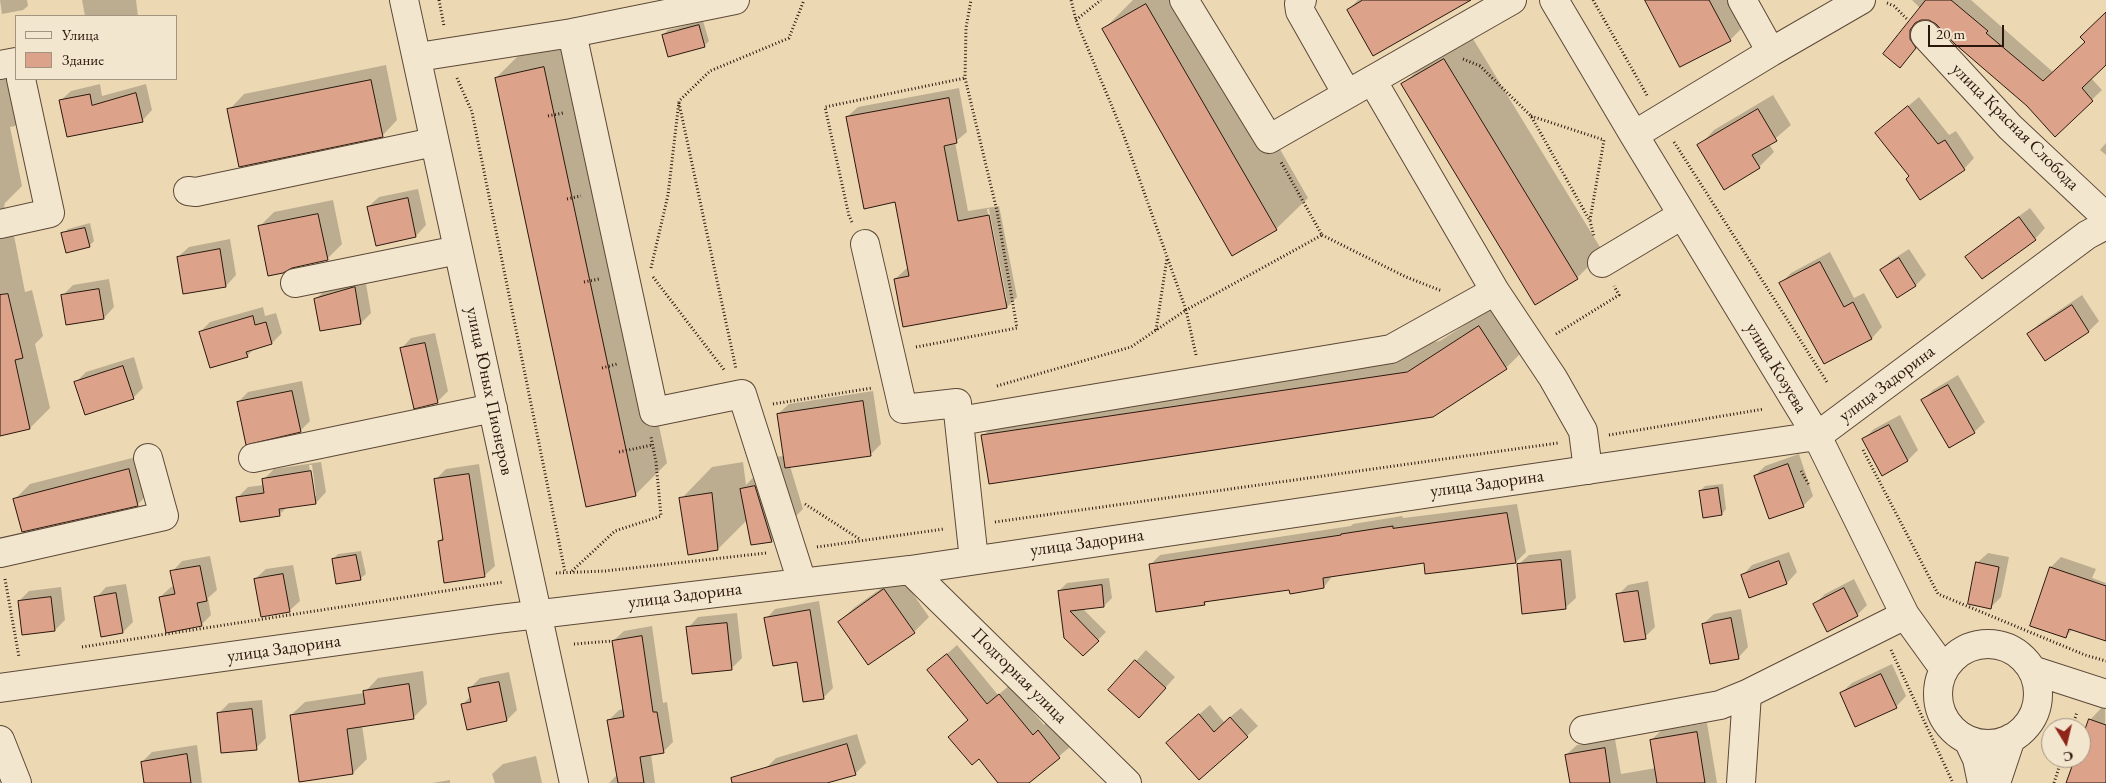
<!DOCTYPE html>
<html>
<head>
<meta charset="utf-8">
<style>
	body { margin:0 }
	#map { position:relative; width:2106px; height:783px; overflow:hidden; background:#ecd9b4; font-family:"EB Garamond",serif }
	canvas { display:block }
	.legend { position:absolute; left:15px; top:15px; width:162px; height:65px; box-sizing:border-box; background:#f3e6ce; border:1px solid #a39381; margin:0; padding:6px 9px; list-style:none; font-size:15px; color:#2c170d }
	.legend li { display:flex; align-items:center; gap:10px; height:25px }
	.legend b { width:25px; border:1px solid #a39381 }
	.north { position:absolute; left:2041px; top:718px; width:50px; height:50px; box-sizing:border-box; background:#f3e6ce; border:1px solid #a39381; border-radius:50%; rotate:171deg; font-size:14px; font-weight:700; line-height:20px; text-align:center; color:#2c170d }
	.north::after { content:''; display:block; margin:auto; width:18px; height:22px; background:#8f2418; clip-path:polygon(50% 0,100% 100%,50% 72%,0 100%) }
	.scale { position:absolute; left:1928px; top:25px; width:76px; height:22px; box-sizing:border-box; border:2px solid #2c170d; border-top:0; padding-left:6px; font-size:15px; line-height:18px; white-space:nowrap; color:#2c170d; -webkit-text-stroke:4px #f3e6ce; paint-order:stroke }
</style>
</head>
<body>
<div id="map">
<canvas width="2106" height="783"></canvas>
<ul class="legend">
<li><b style="height:6px;background:#f3e6ce"></b>Улица</li>
<li><b style="height:14px;background:#dca38a"></b>Здание</li>
</ul>
<div class="north">С</div>
<div class="scale">20 m</div>
</div>
<script>
const context = document.querySelector('canvas').getContext('2d');
context.lineJoin = 'round';
function fillPath(path, color) { context.fillStyle = color; context.fill(path, 'evenodd'); }
function stroke(path, color, width, dash) { context.strokeStyle = color; context.lineWidth = width; context.lineCap = dash ? 'butt' : 'round'; context.setLineDash(dash || []); context.stroke(path); }
function label(font, color, halo, rows, align = 'center') {
  context.font = font + ' "EB Garamond",serif'; context.lineWidth = 5; context.setLineDash([]); context.textBaseline = 'middle'; context.strokeStyle = halo; context.fillStyle = color; for (const [text, x, y, turn = 0] of rows) {
    context.save(); context.translate(x, y); context.rotate((+turn || 0) * Math.PI / 180); context.textAlign = isNaN(turn) ? turn : align; if (halo) context.strokeText(text, 0, 0); context.fillText(text, 0, 0); context.restore();
  }
}
fillPath(new Path2D(`
	M0 0H27L28 6 23 10 2 14Z
	M82 0H136L138 16H85Z
	M1133 0H1194L1308 198 1276 229 1103 30Z
	M1358 0H1468L1348 10Z
	M1647 0H1749L1756 14 1730 40Z
	M1912 0H1971L2053 72 2086 42 2106 13V63L2091 78 2102 90 2055 135 2027 105 1931 19H1920L1919 29 1925 38 1900 66 1884 53 1921 9Z
	M703 21 709 41 704 46 663 35 668 30Z
	M1470 34 1603 252 1577 278 1403 85 1429 59Z
	M575 36 667 463 635 495 496 78 528 46Z
	M0 56 35 106 15 126 10 127 22 186 5 203 4 206 10 215 25 292 32 290 43 336 35 344 50 408 30 428 0 434Z
	M386 65 397 120 382 136 229 110 244 94Z
	M100 84 102 96 146 84 152 110 142 121 60 101 71 91Z
	M959 88 967 132 955 142 968 211 999 206 1017 297 1007 307 895 279 906 269 909 268 896 201 847 117 858 107ZM987 209H989L1007 301H1004Z
	M1773 95 1791 125 1769 144 1774 152 1759 167 1699 146 1714 130Z
	M1919 97 1949 135 1956 131 1974 158 1964 169 1910 176 1876 133Z
	M2106 143V155L2100 150Z
	M418 189 426 225 416 236 368 207 379 197Z
	M333 200 342 244 327 259 259 227 274 212Z
	M2030 208 2045 228 2035 239 1967 257 1977 247Z
	M90 223 94 241 89 246 63 234 68 229Z
	M230 239 236 275 226 286 178 257 189 247Z
	M1909 249 1926 275 1916 285 1898 296 1881 270 1892 260Z
	M1830 252 1854 298 1864 293 1882 327 1872 338 1824 363 1781 283 1791 273Z
	M365 278 371 313 361 323 316 299 326 289Z
	M109 279 114 307 104 318 67 324 63 295 73 285Z
	M1511 295 1538 336 1506 368 1433 416 983 436 1015 404 1440 341Z
	M2082 295 2099 321 2089 331 2045 360 2028 334 2039 324Z
	M263 307 265 316 276 313 282 333 272 343 255 348 247 356 200 332 210 322Z
	M435 333 448 391 437 402 401 349 411 338Z
	M134 357 143 388 133 398 76 382 86 372Z
	M1958 375 1985 422 1974 432 1949 446 1923 400 1933 390Z
	M302 381 310 421 300 431 238 402 248 392Z
	M873 391 881 444 871 454 790 466 803 509 771 541 747 520 718 549 681 499 712 467 743 462 746 485 773 457 785 456 778 414 789 404Z
	M1900 415 1918 450 1908 460 1864 439 1874 429Z
	M1799 454 1813 496 1803 506 1755 476 1765 466Z
	M144 455 152 490 137 505 15 499 30 484Z
	M321 462 326 492 316 503 287 507 279 515 237 498 248 487 264 485V479L274 469ZM309 465H312L316 496H314Z
	M479 464 495 566 484 576 439 541 444 536 435 480 446 469Z
	M1723 484 1726 509 1722 514 1700 491 1705 486Z
	M1517 504 1526 552 1516 562 1425 561 1333 575 1324 587 1290 588 1207 601 1204 604 1150 565 1160 555 1351 526 1353 524 1402 516 1403 518Z
	M1571 550 1576 598 1565 608 1518 565 1529 555Z
	M361 551 366 574 361 578 333 559 338 554Z
	M1789 552 1797 572 1787 583 1750 596 1742 576 1752 565Z
	M1988 553 2009 557 2001 597 1991 607 1977 563Z
	M210 556 217 590 208 598 211 615 201 625 160 597 171 587 175 586 172 572 182 561Z
	M2061 557 2096 569 2092 578 2106 583V640L2073 629 2066 636 2051 567Z
	M293 565 300 601 289 611 255 579 266 569Z
	M900 575 929 617 914 632 839 622 855 607Z
	M1109 578 1112 598 1104 606 1083 609 1106 632 1083 655 1059 591 1067 583Z
	M1854 579 1867 605 1857 615 1815 604 1825 594Z
	M1648 581 1655 627 1645 637 1618 595 1628 585Z
	M126 584 133 622 123 632 102 636 96 598 106 587Z
	M61 587 65 620 55 630 19 601 29 591Z
	M819 601 833 688 824 697 766 619 775 609Z
	M1741 609 1748 647 1738 658 1703 624 1714 614Z
	M737 613 742 658 732 668 688 628 698 617Z
	M652 626 663 703 667 702 673 742 663 752 651 754 655 783H609L618 774 609 720 619 710 624 709 613 641 624 631Z
	M957 645 998 695 1010 685 1044 725 1049 721 1070 747 1027 783H999L969 719 929 670Z
	M1146 650 1175 677 1149 706 1110 690Z
	M1892 664 1906 696 1896 707 1841 693 1852 683Z
	M423 671 427 704 414 717 362 725 367 759 353 773 300 780 291 715 305 702 364 693 378 678Z
	M509 672 517 710 507 720 468 728 463 704 471 696 469 689 480 678Z
	M262 700 266 738 256 748 218 714 229 703Z
	M2105 704 2106 783H2068L2076 758H2081V745L2090 720Z
	M1210 705 1224 722 1241 708 1258 726 1247 736 1178 733Z
	M1707 723 1717 783H1571L1566 755 1577 745 1615 739 1621 774 1656 768 1651 740 1662 730Z
	M857 734 866 763 855 774 823 783H770L766 768 776 758Z
	M197 745 202 783H145L142 762 152 752Z
	M536 756 542 783H495L492 774 503 764Z
	M450 780V783H432Z`), '#0003');
const building = new Path2D(`
	M1363 0H1471L1373 56 1347 10Z
	M1645 0H1709L1731 41 1680 67Z
	M1926 0H1951L1988 31 1986 33 2043 81 2085 42 2080 37 2106 12V65L2082 88 2093 101 2055 137 2027 106 1955 44 1936 24 1929 20H1921L1915 23 1910 30V39L1916 48 1900 68 1883 54Z
	M1146 4 1277 230 1232 256 1102 29Z
	M699 25 705 47 668 57 662 35Z
	M1444 59 1578 279 1535 305 1401 84Z
	M544 67 636 496 586 507 495 78Z
	M371 80 383 137 239 167 227 109Z
	M136 93 143 122 67 137 59 100 90 94 92 105Z
	M949 98 957 143 944 146 958 221 989 215 1007 308 903 327 894 279 909 276 895 202 864 209 846 117Z
	M1908 106 1938 144 1945 140 1965 170 1920 200 1906 179 1909 176 1875 133Z
	M1758 109 1777 141 1752 155 1760 168 1724 190 1697 145Z
	M408 198 416 237 376 246 367 207Z
	M318 214 328 260 292 268 283 273 268 276 258 226Z
	M2019 217 2036 240 1982 279 1965 257Z
	M85 228 90 247 66 253 61 233Z
	M220 249 226 287 183 294 177 257Z
	M1899 258 1916 286 1897 298 1880 270Z
	M1820 262 1844 307 1853 302 1872 339 1824 364 1779 283Z
	M355 287 361 324 320 331 314 299Z
	M99 289 104 319 66 325 61 295Z
	M8 294 23 358 15 360 30 429 0 436V295Z
	M2072 305 2089 332 2045 361 2027 334Z
	M253 316 255 325 266 322 272 344 246 352 248 357 210 368 199 332Z
	M1479 326 1507 369 1433 417 989 484 981 435 1407 372Z
	M425 343 438 403 414 409 400 348Z
	M123 366 134 399 85 415 74 382Z
	M1948 385 1975 433 1949 448 1921 400Z
	M292 391 301 432 246 445 237 402Z
	M863 401 871 456 785 468 777 414Z
	M1889 425 1908 461 1882 476 1862 439Z
	M1788 464 1804 507 1769 519 1754 476Z
	M129 469 138 506 22 532 13 499Z
	M311 471 316 504 279 509 280 516 240 522 236 497 264 493 262 479Z
	M469 474 485 577 444 583 438 541 443 540 434 479Z
	M755 486 772 542 751 545 740 489Z
	M1718 488 1722 515 1703 518 1699 491Z
	M712 493 718 550 688 555 679 498Z
	M1507 513 1516 563 1425 574 1424 563 1323 578 1324 588 1290 594 1289 590 1204 602 1205 605 1156 612 1149 564 1341 535V534L1393 526V528Z
	M356 555 361 580 336 584 332 559Z
	M1561 560 1566 609 1522 614 1517 564Z
	M1779 561 1787 584 1749 598 1741 575Z
	M1976 562 1999 567 1991 609 1968 604Z
	M200 566 207 601 197 603 202 626 166 633 159 597 175 594 170 571Z
	M2050 567 2106 586V641L2069 629 2066 638 2030 626Z
	M283 574 290 612 261 617 254 579Z
	M1102 585 1104 607 1070 611 1099 641 1083 656 1064 638 1058 591Z
	M1844 588 1858 616 1827 632 1813 604Z
	M884 589 915 633 868 665 838 622Z
	M1638 591 1646 639 1624 642 1616 594Z
	M116 593 123 633 101 637 94 597Z
	M51 597 55 631 22 635 18 601Z
	M810 610 824 699 803 702 797 662 773 666 764 618Z
	M1731 618 1739 659 1710 664 1702 624Z
	M727 623 732 670 692 674 686 627Z
	M642 636 653 712H657L664 753 640 757 644 783H618L607 720 624 717 612 641Z
	M947 654 987 704 999 694 1033 735 1038 730 1060 758 1029 783H998L979 759 972 765 948 737 968 720 927 670Z
	M1135 660 1166 688 1139 718 1108 690Z
	M1881 674 1897 708 1855 727 1840 693Z
	M499 682 507 721 467 730 461 704 471 702 468 688Z
	M409 684 414 719 347 729 353 774 299 782 290 715 365 704 363 691Z
	M252 709 257 750 221 753 217 713Z
	M1199 714 1214 732 1230 717 1248 737 1199 780 1166 743Z
	M2089 719 2106 725V783H2066L2075 758H2081V741Z
	M1697 732 1705 783H1657L1650 740Z
	M847 744 856 775 827 783H732L731 778Z
	M1605 748 1610 783H1570L1565 755Z
	M187 754 191 783H144L141 762Z`);
fillPath(building, '#dca38a');
stroke(building, '#2c170d', 1);
const minor = new Path2D(`
	M404 0 574 783
	M1184 0 1269 139 1512 0
	M1302 0 1299 4 1300 11 1347 94
	M1554 0 1634 135 1817 436 1905 615 1944 669
	M572 33 654 412 742 394 802 582
	M1925 35 2010 127 2106 217
	M1771 52 1861 0
	M418 57 572 33 735 0
	M0 65 16 62
	M1372 80 1495 291
	M1634 135 1771 52 1742 0
	M188 191 196 192 434 142
	M0 224 50 213 21 79
	M865 244 903 409 957 403 974 560
	M1602 263 1682 215
	M295 283 458 250
	M959 421 1391 349 1495 291 1553 378 1583 431 1588 470
	M253 458 493 408
	M0 553 164 516 148 458
	M910 570 1127 783
	M1938 694a50 50 0 1 1 100 0a50 50 0 1 1-100 0Z
	M2032 670 2106 694
	M0 688 498 619 910 570 1817 436 2087 235 2106 225
	M1584 730 1720 705 1747 694
	M0 740 17 783
	M1968 740 1977 759 1982 783
	M1741 783 1747 694 1905 615
	M1996 783 2011 738`);
stroke(minor, '#5c4837', 30);
stroke(new Path2D(`
	M439 0 444 26
	M1593 0 1648 97
	M1887 3 1894 6 1907 19
	M1076 20 1101 0
	M1463 59 1480 66 1531 116 1590 221 1594 236
	M457 78 472 112 565 572
	M679 103 736 369
	M548 116 563 113
	M1531 116 1604 140 1590 220
	M1674 142 1827 382
	M567 199 581 196
	M852 222 849 216 825 107 965 78
	M1322 235 1406 277 1442 291
	M651 268 668 195 679 101 710 71 789 38 804 0
	M653 277 725 371
	M584 282 599 279
	M1156 330 1167 258
	M1556 334 1619 295 1614 286
	M916 347 1017 328 997 211 965 78 966 28 971 0
	M1196 355 1186 310 1322 235 1281 162
	M602 368 617 364
	M997 386 1131 347 1186 310 1123 133 1076 20 1071 0
	M773 404 872 388
	M1609 435 1764 409
	M1863 450 1938 594 2085 655 2106 661
	M619 452 652 445
	M1801 471 1809 485
	M805 504 861 540
	M995 522 1558 443
	M817 547 944 529
	M572 571 615 531 661 516 656 462 651 437
	M556 573 605 571 766 553
	M5 579 19 657
	M574 644 612 641
	M82 647 503 582
	M1891 650 1953 783
	M2072 728 2077 712
	M2054 783 2062 758`), '#2c170d', 3, [1, 2.5]);
stroke(minor, '#f3e6ce', 28);
label('18px', '#2c170d', '#f3e6ce', [
	["улица Красная Слобода",2015,127,45],
	["улица Козуева",1776,368,59],
	["улица Задорина",1887,384,-37],
	["улица Юных Пионеров",489,391,78],
	["улица Задорина",1487,484,-8],
	["улица Задорина",1087,543,-8],
	["улица Задорина",685,596,-7],
	["улица Задорина",284,649,-8],
	["Подгорная улица",1019,676,45]
]);
</script>
</body>
</html>
